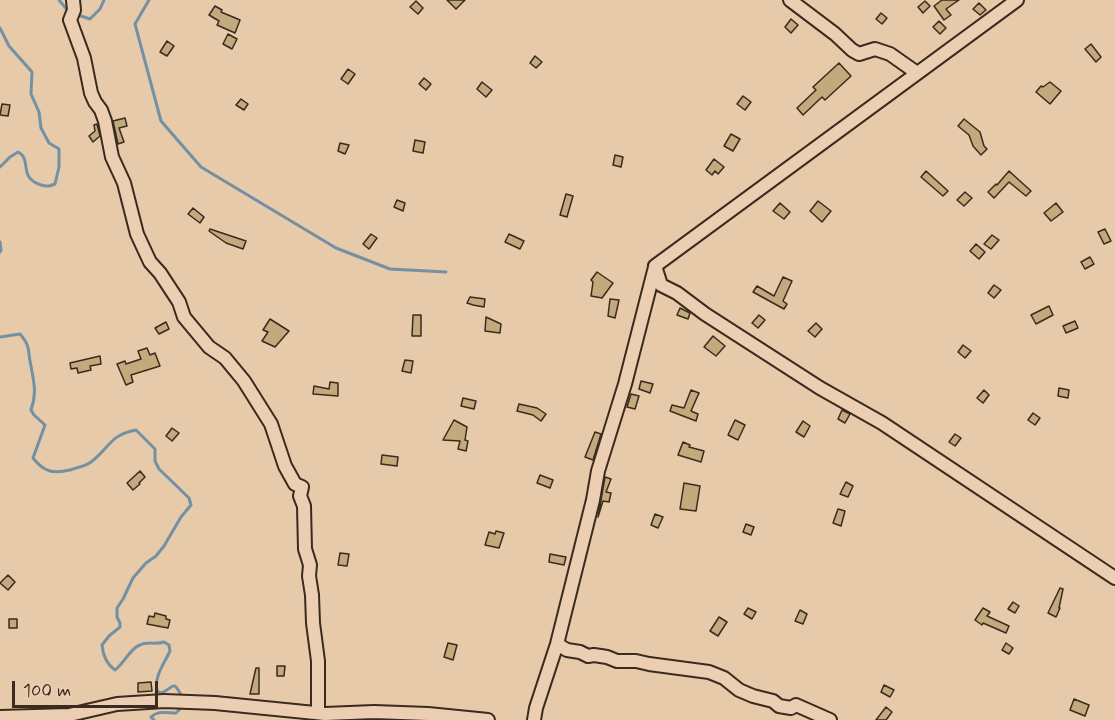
<!DOCTYPE html>
<html>
<head>
<meta charset="utf-8">
<style>
	body { margin:0 }
	#map { position:relative; width:1115px; height:720px; overflow:hidden; background:#e7caaa; font-family:Mynerve,sans-serif }
	canvas { display:block }
	.scale { position:absolute; left:12px; top:681px; width:146px; height:27px; box-sizing:border-box; border:3px solid #3b2a1e; border-top:0; padding-left:8px; font-size:18px; line-height:21px; white-space:nowrap; color:#3b2a1e; -webkit-text-stroke:4px #ecceb2; paint-order:stroke }
</style>
</head>
<body>
<div id="map">
<canvas width="1115" height="720"></canvas>
<div class="scale">100 m</div>
</div>
<script>
const context = document.querySelector('canvas').getContext('2d');
context.lineJoin = 'round';
function stroke(path, color, width, dash) { context.strokeStyle = color; context.lineWidth = width; context.lineCap = dash ? 'butt' : 'round'; context.setLineDash(dash || []); context.stroke(path); }
function fillPath(path, color) { context.fillStyle = color; context.fill(path, 'evenodd'); }
stroke(new Path2D(`
	M59 0 69 12
	M149 0 135 24 161 121 201 167 336 248 390 269 446 272
	M75 14 90 19 100 9 104 0
	M0 28 9 46 32 72 31 94 39 112 41 128 49 143 59 149V167L55 184C50 186 47 187 41 185 17 177 33 160 18 152L10 157 0 167
	M0 242 1 250 0 252
	M0 337 20 334C32 348 27 351 31 366 34 383 37 393 31 410L34 415 45 425 33 458C44 472 53 474 70 470 78 467 84 467 91 462 110 448 109 435 136 430L155 449V461L159 469 189 498 191 505 181 517 164 546 156 556 146 563 133 578 123 599 117 608V617L120 623V627L109 636 102 645C103 655 106 664 115 670 125 663 129 649 140 645 148 641 156 645 164 642L169 645 170 651C164 664 154 676 157 691L161 693C174 689 172 677 182 697
	M154 720 151 717C158 710 168 713 176 713L182 707 183 704`), '#7391a2', 3);
const building = new Path2D(`
	M447 0H465L456 9Z
	M942 0H959L946 9 951 15 944 20 934 6Z
	M416 1 423 8 418 14 410 7Z
	M925 1 930 6 923 13 918 7Z
	M979 3 986 10 980 15 973 9Z
	M215 6 222 10 221 12 240 20 235 33 217 25 219 21 209 15Z
	M881 13 887 18 882 24 876 19Z
	M791 19 798 25 791 33 785 27Z
	M939 21 946 28 940 34 933 27Z
	M228 34 237 39 232 49 223 44Z
	M167 41 174 46 167 56 160 52Z
	M1091 44 1101 57 1096 62 1085 49Z
	M535 56 542 62 536 68 530 63Z
	M839 63 851 76 825 100 822 97 803 115 797 108 816 90 813 87Z
	M348 69 355 74 348 84 341 79Z
	M424 78 431 84 426 90 419 84Z
	M482 82 492 90 486 97 477 89Z
	M1050 82 1061 91 1050 104 1036 92 1041 86 1043 87Z
	M743 96 751 102 745 110 737 104Z
	M241 99 248 104 244 110 236 105Z
	M2 104 10 105 8 116 0 115Z
	M125 118 127 126 119 128 124 142 118 144 113 121Z
	M964 119 980 132 984 146 987 149 981 155 973 146 969 135 958 126Z
	M97 124 100 136 93 142 89 136 95 131 94 125Z
	M731 134 740 139 733 151 724 146Z
	M415 140 425 142 423 153 413 151Z
	M340 143 349 145 345 154 338 151Z
	M615 155 623 157 621 167 613 165Z
	M714 159 724 167 718 174 715 171 712 175 706 170Z
	M926 171 948 191 943 196 921 177Z
	M1009 171 1031 191 1026 196 1009 182 994 198 988 192 996 184 997 185Z
	M965 192 972 198 964 206 957 200Z
	M566 194 573 196 567 217 560 215Z
	M397 200 405 203 403 211 394 207Z
	M818 201 831 211 822 222 810 211Z
	M780 203 790 212 784 219 773 211Z
	M1056 203 1063 212 1051 221 1044 213Z
	M193 208 204 217 200 223 188 214Z
	M210 229 246 241 243 249 226 243 209 231Z
	M1105 229 1111 241 1104 244 1098 232Z
	M371 234 377 238 369 249 363 244Z
	M509 234 524 241 520 249 505 242Z
	M992 235 999 240 991 249 984 244Z
	M976 244 985 252 979 259 970 251Z
	M1090 257 1094 264 1085 269 1081 262Z
	M597 272 613 283 602 298 591 296 593 282 591 280Z
	M783 277 792 281 783 301 787 304 784 309 753 292 757 286 774 296Z
	M994 285 1001 290 994 298 988 293Z
	M470 297 485 299 484 307 473 305 467 303Z
	M610 299 619 300 615 318 608 316Z
	M1049 306 1053 315 1036 324 1031 315Z
	M680 308 690 313 688 319 677 315Z
	M413 315H421V336H412Z
	M759 315 765 320 758 328 752 323Z
	M486 317 501 324 500 333 485 331Z
	M270 319 289 331 275 347 262 341 268 332 263 330Z
	M1075 321 1078 328 1066 333 1063 326Z
	M166 322 169 329 159 334 155 328Z
	M816 323 822 329 815 337 808 331Z
	M713 336 725 346 716 356 704 347Z
	M963 345 971 351 965 358 958 352Z
	M147 348 150 355 155 353 160 366 131 375 133 382 126 385 117 364 125 361 126 364 141 359 138 351Z
	M100 356 101 364 90 366 91 370 78 373 77 368 71 369 70 363Z
	M405 360 413 361 411 373 402 371Z
	M641 381 653 384 650 393 639 389Z
	M330 382 338 383V396L313 394 314 386 329 389Z
	M1059 388 1069 390 1068 398 1058 396Z
	M691 390 699 393 691 411 698 414 696 421 670 411 672 405 684 408Z
	M984 390 989 395 983 403 977 398Z
	M631 394 639 396 635 409 627 407Z
	M463 398 476 401 474 409 461 406Z
	M519 404 537 408 546 414 541 421 533 415 517 411Z
	M842 410 850 414 845 423 838 419Z
	M1033 413 1040 418 1035 425 1028 420Z
	M454 420 467 427 465 440 468 441 466 451 458 449 460 441 443 440Z
	M735 420 745 425 738 440 728 435Z
	M803 421 810 426 804 437 796 432Z
	M172 428 179 433 172 441 166 436Z
	M595 432 601 434 593 460 585 457Z
	M955 434 961 438 955 446 949 442Z
	M683 442 690 445 689 447 704 451 701 462 678 455Z
	M382 455 398 457 397 466 381 464Z
	M140 471 145 477 139 483 140 484 133 490 127 483Z
	M540 475 553 480 550 488 537 483Z
	M605 477 611 479 606 492 611 493 609 502 603 501 598 517Z
	M846 482 853 486 848 497 840 494Z
	M684 483 700 486 696 511 680 509Z
	M838 509 845 511 841 526 833 523Z
	M655 514 663 517 658 528 651 525Z
	M746 524 754 527 751 535 743 532Z
	M496 531 504 533 499 548 485 545 489 532 495 534Z
	M340 553 349 554 347 566 338 565Z
	M550 554 566 557 564 565 549 562Z
	M8 575 15 582 8 590 0 583Z
	M1060 588 1063 589 1059 608H1060L1056 617 1048 613Z
	M1013 602 1019 606 1015 613 1008 609Z
	M748 608 756 612 752 619 744 614Z
	M983 608 990 612 987 616 1009 626 1006 633 983 623 982 625 975 620Z
	M800 610 807 614 803 624 795 621Z
	M155 613 166 616V619L170 620 168 628 147 624 149 616 154 617Z
	M719 617 727 622 718 636 710 631Z
	M9 619H17V628H9Z
	M448 643 457 645 453 660 444 657Z
	M1006 643 1013 648 1009 654 1002 650Z
	M277 666H285L284 676H277Z
	M256 668H259V694H250Z
	M151 682 152 691 138 692V683Z
	M884 685 894 690 890 697 881 692Z
	M1074 699 1089 705 1085 716 1070 710Z
	M886 707 892 712 886 720H876Z`);
fillPath(building, '#c3aa7d');
stroke(building, '#3b2a1e', 1.5);
const minor = new Path2D(`
	M73 0 74 10 70 20 84 58 91 93 95 102 101 110 105 121 112 157 124 183 137 234 150 262 160 273 179 302 184 317 209 347 225 358 244 381 271 424 285 466 295 484 302 487 300 496 304 506 305 549 310 565 309 576 312 595 313 623 318 661V713
	M790 0 835 34 852 50 859 54 875 49 890 54 917 73
	M1017 0 655 266 661 285 677 293 705 314 820 388 882 423 1115 578
	M557 644 567 650 580 652 588 656 594 655 607 657 617 661H636L649 664 709 672 724 678 739 690 753 696 773 701 779 706 791 708 796 705 830 720
	M0 717 69 715 117 704 164 701 215 703 325 714 374 712 428 714 488 720
	M534 720 536 708 557 644 593 500 598 471 625 384 655 267`);
stroke(minor, '#3b2a1e', 16);
stroke(minor, '#ecceb2', 12);
</script>
</body>
</html>
